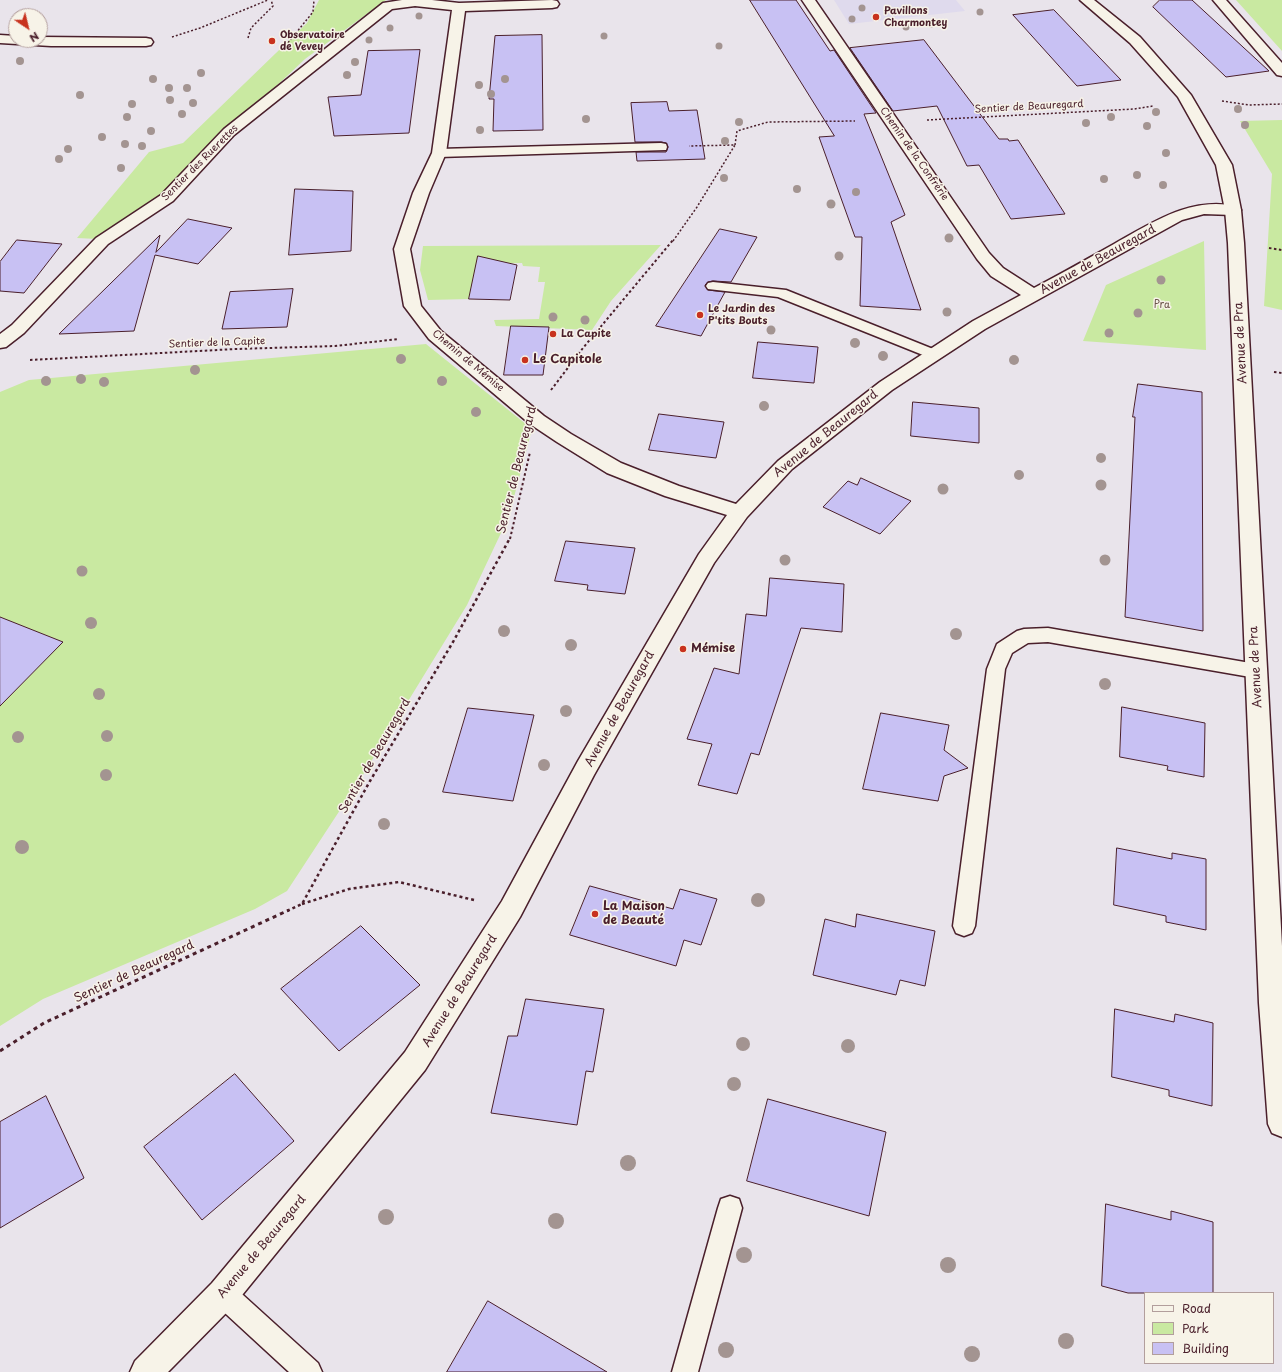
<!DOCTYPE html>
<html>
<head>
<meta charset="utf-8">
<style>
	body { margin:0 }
	#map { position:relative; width:1282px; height:1372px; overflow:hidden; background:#e9e4eb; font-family:"Playpen Sans",sans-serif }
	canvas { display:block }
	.legend { position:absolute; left:1144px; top:1292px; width:130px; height:72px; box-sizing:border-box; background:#f7f3e8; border:1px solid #b29e9c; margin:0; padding:5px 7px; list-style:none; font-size:12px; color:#4a1f2b }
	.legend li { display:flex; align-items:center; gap:8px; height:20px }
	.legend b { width:20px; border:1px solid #b29e9c }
	.north { position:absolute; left:8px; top:8px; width:40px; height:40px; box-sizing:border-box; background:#f7f3e8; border:1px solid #b29e9c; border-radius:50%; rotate:145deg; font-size:11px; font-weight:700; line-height:16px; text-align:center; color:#4a1f2b }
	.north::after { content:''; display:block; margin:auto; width:14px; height:18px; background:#c8321e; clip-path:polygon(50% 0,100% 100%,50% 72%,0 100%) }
</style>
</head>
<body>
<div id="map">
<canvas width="1282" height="1372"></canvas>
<ul class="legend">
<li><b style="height:5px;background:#f7f3e8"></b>Road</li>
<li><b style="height:11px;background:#c9e9a1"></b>Park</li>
<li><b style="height:11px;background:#c8c1f3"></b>Building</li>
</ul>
<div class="north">N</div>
</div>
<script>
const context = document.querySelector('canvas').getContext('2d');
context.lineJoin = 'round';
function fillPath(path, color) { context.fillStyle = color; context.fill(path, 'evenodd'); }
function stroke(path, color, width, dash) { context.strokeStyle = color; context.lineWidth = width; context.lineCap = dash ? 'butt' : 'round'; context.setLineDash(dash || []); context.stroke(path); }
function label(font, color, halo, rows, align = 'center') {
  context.font = font + ' "Playpen Sans",sans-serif'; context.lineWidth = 3; context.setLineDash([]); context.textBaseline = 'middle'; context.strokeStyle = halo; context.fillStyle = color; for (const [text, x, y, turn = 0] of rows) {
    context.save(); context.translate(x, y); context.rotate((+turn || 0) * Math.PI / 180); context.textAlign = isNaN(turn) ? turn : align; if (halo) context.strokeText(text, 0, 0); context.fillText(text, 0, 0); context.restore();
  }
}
fillPath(new Path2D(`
	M834 0H956L965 11 849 24Z`), '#dfdaed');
fillPath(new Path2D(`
	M319 0H386L305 59 162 194 97 239 77 238 149 152 183 143 307 23Z
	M1236 0H1282V51Z
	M1282 120V310L1264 306 1272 174 1240 121Z
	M1204 241 1206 350 1083 341 1106 285Z
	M661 245 611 301 592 330 496 326 494 320 539 319 545 282H538L540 267 523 266 522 263 480 264 475 272 469 299 428 300 420 270 423 246Z
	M426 344 532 429 509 516 467 605 361 778 287 891 255 909 43 999 0 1026V392L29 380Z`), '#c9e9a1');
const building = new Path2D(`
	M750 0H796L830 51 834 50 876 113 864 114 905 215 891 222 921 310 860 306 862 237H855L819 137 834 136Z
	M1160 0H1192L1269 71 1226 77 1153 7Z
	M1054 10 1121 80 1077 86 1013 15Z
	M542 35 543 130 493 131 494 99H489L495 36Z
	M924 40 999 139H1008L1009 141 1018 140 1065 214 1011 219 979 165 967 166 937 106 893 111 850 48Z
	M420 50 409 133 334 136 328 97 361 95 368 51Z
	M667 102 669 111 697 110 705 159 637 161 636 152H666L668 147 666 143 661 142H635L631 103Z
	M295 189 353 191 351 251 289 255Z
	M188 219 232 228 198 264 155 255 134 331 59 334 160 235 156 252Z
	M720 229 757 237 731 282 713 281 708 282 705 285 708 290 725 292 701 336 656 326Z
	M17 240 62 244 24 293 0 291V262Z
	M478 256 517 265 510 300 469 299Z
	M293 289 287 327 222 329 230 292Z
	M511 326 549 327 543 375H504Z
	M758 342 818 347 814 383 753 378Z
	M1138 384 1202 392 1203 631 1125 617 1135 417H1133Z
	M913 402 979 408V443L911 436Z
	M659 414 724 422 716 458 649 450Z
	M861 478 911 501 880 534 823 507 848 481 857 485Z
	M566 541 635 548 625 594 587 590 588 585 555 581Z
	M770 578 844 584 842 632 801 628 759 755 751 753 737 794 698 785 712 744 687 739 714 668 739 674 746 614 766 616Z
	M0 617 63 642 0 706Z
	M1122 707 1205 723 1204 777 1167 770 1168 766 1120 757Z
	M468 708 534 715 513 801 443 792Z
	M881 713 949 725 944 750 968 768 944 776 938 801 863 789Z
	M1117 848 1172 859V853L1206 859V930L1166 922V916L1114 905Z
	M590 886 673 909 680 889 717 899 701 945 684 940 676 966 570 935Z
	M857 914 935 931 925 986 900 980 896 995 813 975 825 919 855 927Z
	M361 926 420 985 339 1051 281 989Z
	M526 999 604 1009 593 1072 586 1071 577 1125 491 1113 508 1036H517Z
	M1115 1009 1174 1022 1175 1014 1213 1023 1212 1106 1169 1096V1090L1112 1077Z
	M235 1074 294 1141 202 1220 144 1147Z
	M46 1096 84 1178 0 1228V1122Z
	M768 1099 886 1132 869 1216 747 1181Z
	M1106 1204 1171 1220V1211L1213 1222V1293H1128L1102 1286Z
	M488 1301 607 1372H447Z`);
fillPath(building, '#c8c1f3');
stroke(building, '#4a1f2b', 1);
const lane = new Path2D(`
	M661 143 666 144 667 147 666 150 439 157 434 156 433 153 434 150 439 149Z
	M713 282 786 290 938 351 941 354 938 357 933 359 778 297 708 289 706 286 708 283Z
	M1048 628 1256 664 1263 666 1265 671 1263 676 1256 678 1048 642 1028 643 1012 653 1005 669 975 926 972 933 964 936 956 933 953 926 987 669 997 644 1017 631 1024 629Z
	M730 1196 739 1199 742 1208 698 1372H672L718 1208 721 1199Z
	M223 1281 232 1285 318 1363 322 1372H289L214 1303 210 1294 214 1285Z`);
const street = new Path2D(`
	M402 0H432L459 3 552 0 557 1 559 4 557 7 552 8 465 11 446 153 429 193 410 249 421 306 441 331 544 416 571 434 621 463 679 486 736 504 778 461 880 382 973 321 1021 295 991 276 977 259 802 0H815L989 253 1003 268 1034 288C1061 274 1087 259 1114 244 1152 223 1192 195 1239 207L1241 210 1239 213 1233 215 1204 214 1182 220 985 329 892 390 792 469 747 517 714 563 594 775 520 917 425 1070 234 1305 168 1372H130L135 1361 212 1283 405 1052 502 901 578 761 699 554 727 515 665 496 607 473 557 442 530 424 429 339 404 306 394 249 413 193 432 153 452 10 415 6 392 9 234 135 173 201 108 244 24 333 6 347 0 348V334L12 325 96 238 161 195 224 129 383 3Z
	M1213 0H1226L1282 63V76L1277 75Z
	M0 35 16 36V40H40V37L146 38 151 39 153 42 151 45 146 46H51L0 43Z`);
const secondary = new Path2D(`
	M1080 0H1094L1140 37 1191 95 1232 165 1241 210 1244 243 1282 946V1137L1272 1133 1268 1124 1259 1003 1228 243 1225 210 1216 165 1178 97 1130 43Z`);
stroke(lane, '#4a1f2b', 3);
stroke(street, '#4a1f2b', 3);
stroke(secondary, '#4a1f2b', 3);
stroke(new Path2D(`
	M172 37 200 28 268 0
	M248 38 251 28 273 6 271 0
	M283 49 313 12 314 0
	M1222 101 1249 105 1282 104
	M927 120 1134 109 1153 106
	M735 145 737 131 768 122 855 121
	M673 241 697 207 735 145 689 146`), '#4a1f2b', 1.5, [2, 2]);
stroke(new Path2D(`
	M1269 248 1282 250
	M30 360 236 349 335 346 399 339
	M1274 372 1282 373
	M551 390 583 348 673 240
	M510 539 530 452`), '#4a1f2b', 2, [2.5, 2.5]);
stroke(new Path2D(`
	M302 904 349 889 399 882 474 900
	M287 911 302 904 370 781 453 642 510 538`), '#4a1f2b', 2.5, [3, 3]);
stroke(new Path2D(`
	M0 1051 44 1023 289 910`), '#4a1f2b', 3, [4, 4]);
fillPath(lane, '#f7f3e8');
fillPath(street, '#f7f3e8');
fillPath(secondary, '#f7f3e8');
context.fillStyle = '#a39491';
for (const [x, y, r] of [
	[862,8,3.5],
	[980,12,3.5],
	[419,16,3.5],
	[852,19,3.5],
	[931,24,3.5],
	[906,27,3.5],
	[390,28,3.5],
	[604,36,3.5],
	[369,40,3.5],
	[719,46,3.5],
	[20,61,4],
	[355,62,4],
	[201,73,4],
	[347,75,4],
	[153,79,4],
	[505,79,4],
	[479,85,4],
	[169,88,4],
	[187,88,4],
	[491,94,4],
	[80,95,4],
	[170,100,4],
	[193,103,4],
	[132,104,4],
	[1238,109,4],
	[1156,112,4],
	[182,114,4],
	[127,117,4],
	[1111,117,4],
	[586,119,4],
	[739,122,4],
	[1086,123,4],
	[1245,125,4],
	[1147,126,4],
	[480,130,4],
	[151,131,4],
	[102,137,4],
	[725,141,4],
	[125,144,4],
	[142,146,4],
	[68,149,4],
	[1166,153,4],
	[59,159,4],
	[121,168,4],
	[1137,175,4],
	[724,178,4],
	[1104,179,4],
	[1163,185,4],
	[797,189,4],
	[856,192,4],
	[831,204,4.5],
	[949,238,4.5],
	[839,256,4.5],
	[1161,280,4.5],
	[947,312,4.5],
	[1138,313,4.5],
	[553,317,4.5],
	[585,320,4.5],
	[771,330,4.5],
	[1109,333,4.5],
	[855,343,5],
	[883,356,5],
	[401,359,5],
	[1014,360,5],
	[195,370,5],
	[81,379,5],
	[46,381,5],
	[442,381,5],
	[104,382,5],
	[764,406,5],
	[476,412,5],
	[1101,458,5],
	[1019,475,5],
	[1101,485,5.5],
	[943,489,5.5],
	[785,560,5.5],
	[1105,560,5.5],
	[82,571,5.5],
	[91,623,6],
	[504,631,6],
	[956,634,6],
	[571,645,6],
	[1105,684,6],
	[99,694,6],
	[566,711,6],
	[107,736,6],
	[18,737,6],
	[544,765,6],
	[106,775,6],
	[384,824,6],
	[22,847,7],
	[758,900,7],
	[743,1044,7],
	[848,1046,7],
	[734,1084,7],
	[628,1163,8],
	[386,1217,8],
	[556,1221,8],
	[744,1255,8],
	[948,1265,8],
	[1066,1341,8],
	[726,1350,8],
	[972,1354,8]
]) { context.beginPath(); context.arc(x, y, r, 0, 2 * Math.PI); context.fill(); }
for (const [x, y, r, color] of [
	[876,17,4,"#c8321e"],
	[272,41,4,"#c8321e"],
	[700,315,4,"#c8321e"],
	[553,334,4,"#c8321e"],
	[525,360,4,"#c8321e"],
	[683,649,4,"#c8321e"],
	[595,914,4,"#c8321e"]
]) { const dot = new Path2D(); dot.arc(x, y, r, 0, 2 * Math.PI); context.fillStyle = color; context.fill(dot); stroke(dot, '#f7f3e8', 1.5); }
label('bold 10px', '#4a1f2b', '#f7f3e8', [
	["Pavillons",884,11],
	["Charmontey",884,23],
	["Observatoire",280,35],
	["de Vevey",280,47],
	["Le Jardin des",708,309],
	["P'tits Bouts",708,321],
	["La Capite",561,334]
], 'left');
label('10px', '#4a1f2b', '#f7f3e8', [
	["Sentier de Beauregard",1029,107,-3],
	["Chemin de la Confrérie",914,154,55],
	["Sentier des Ruerettes",200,163,-45],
	["Sentier de la Capite",217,343,-2],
	["Chemin de Mémise",468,361,40]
]);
label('10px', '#6a5248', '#f7f3e8', [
	["Pra",1162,305]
]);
label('12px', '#4a1f2b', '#f7f3e8', [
	["Avenue de Beauregard",1098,260,-29],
	["Avenue de Pra",1241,343,-93],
	["Avenue de Beauregard",826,434,-39],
	["Sentier de Beauregard",517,470,-76],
	["Avenue de Pra",1256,667,-93],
	["Avenue de Beauregard",620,709,-61],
	["Sentier de Beauregard",375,756,-60],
	["Sentier de Beauregard",134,972,-25],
	["Avenue de Beauregard",460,991,-58],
	["Avenue de Beauregard",262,1247,-50]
]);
label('bold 12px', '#4a1f2b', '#f7f3e8', [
	["Le Capitole",533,360],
	["Mémise",691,649],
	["La Maison",603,907],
	["de Beauté",603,921]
], 'left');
</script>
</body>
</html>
